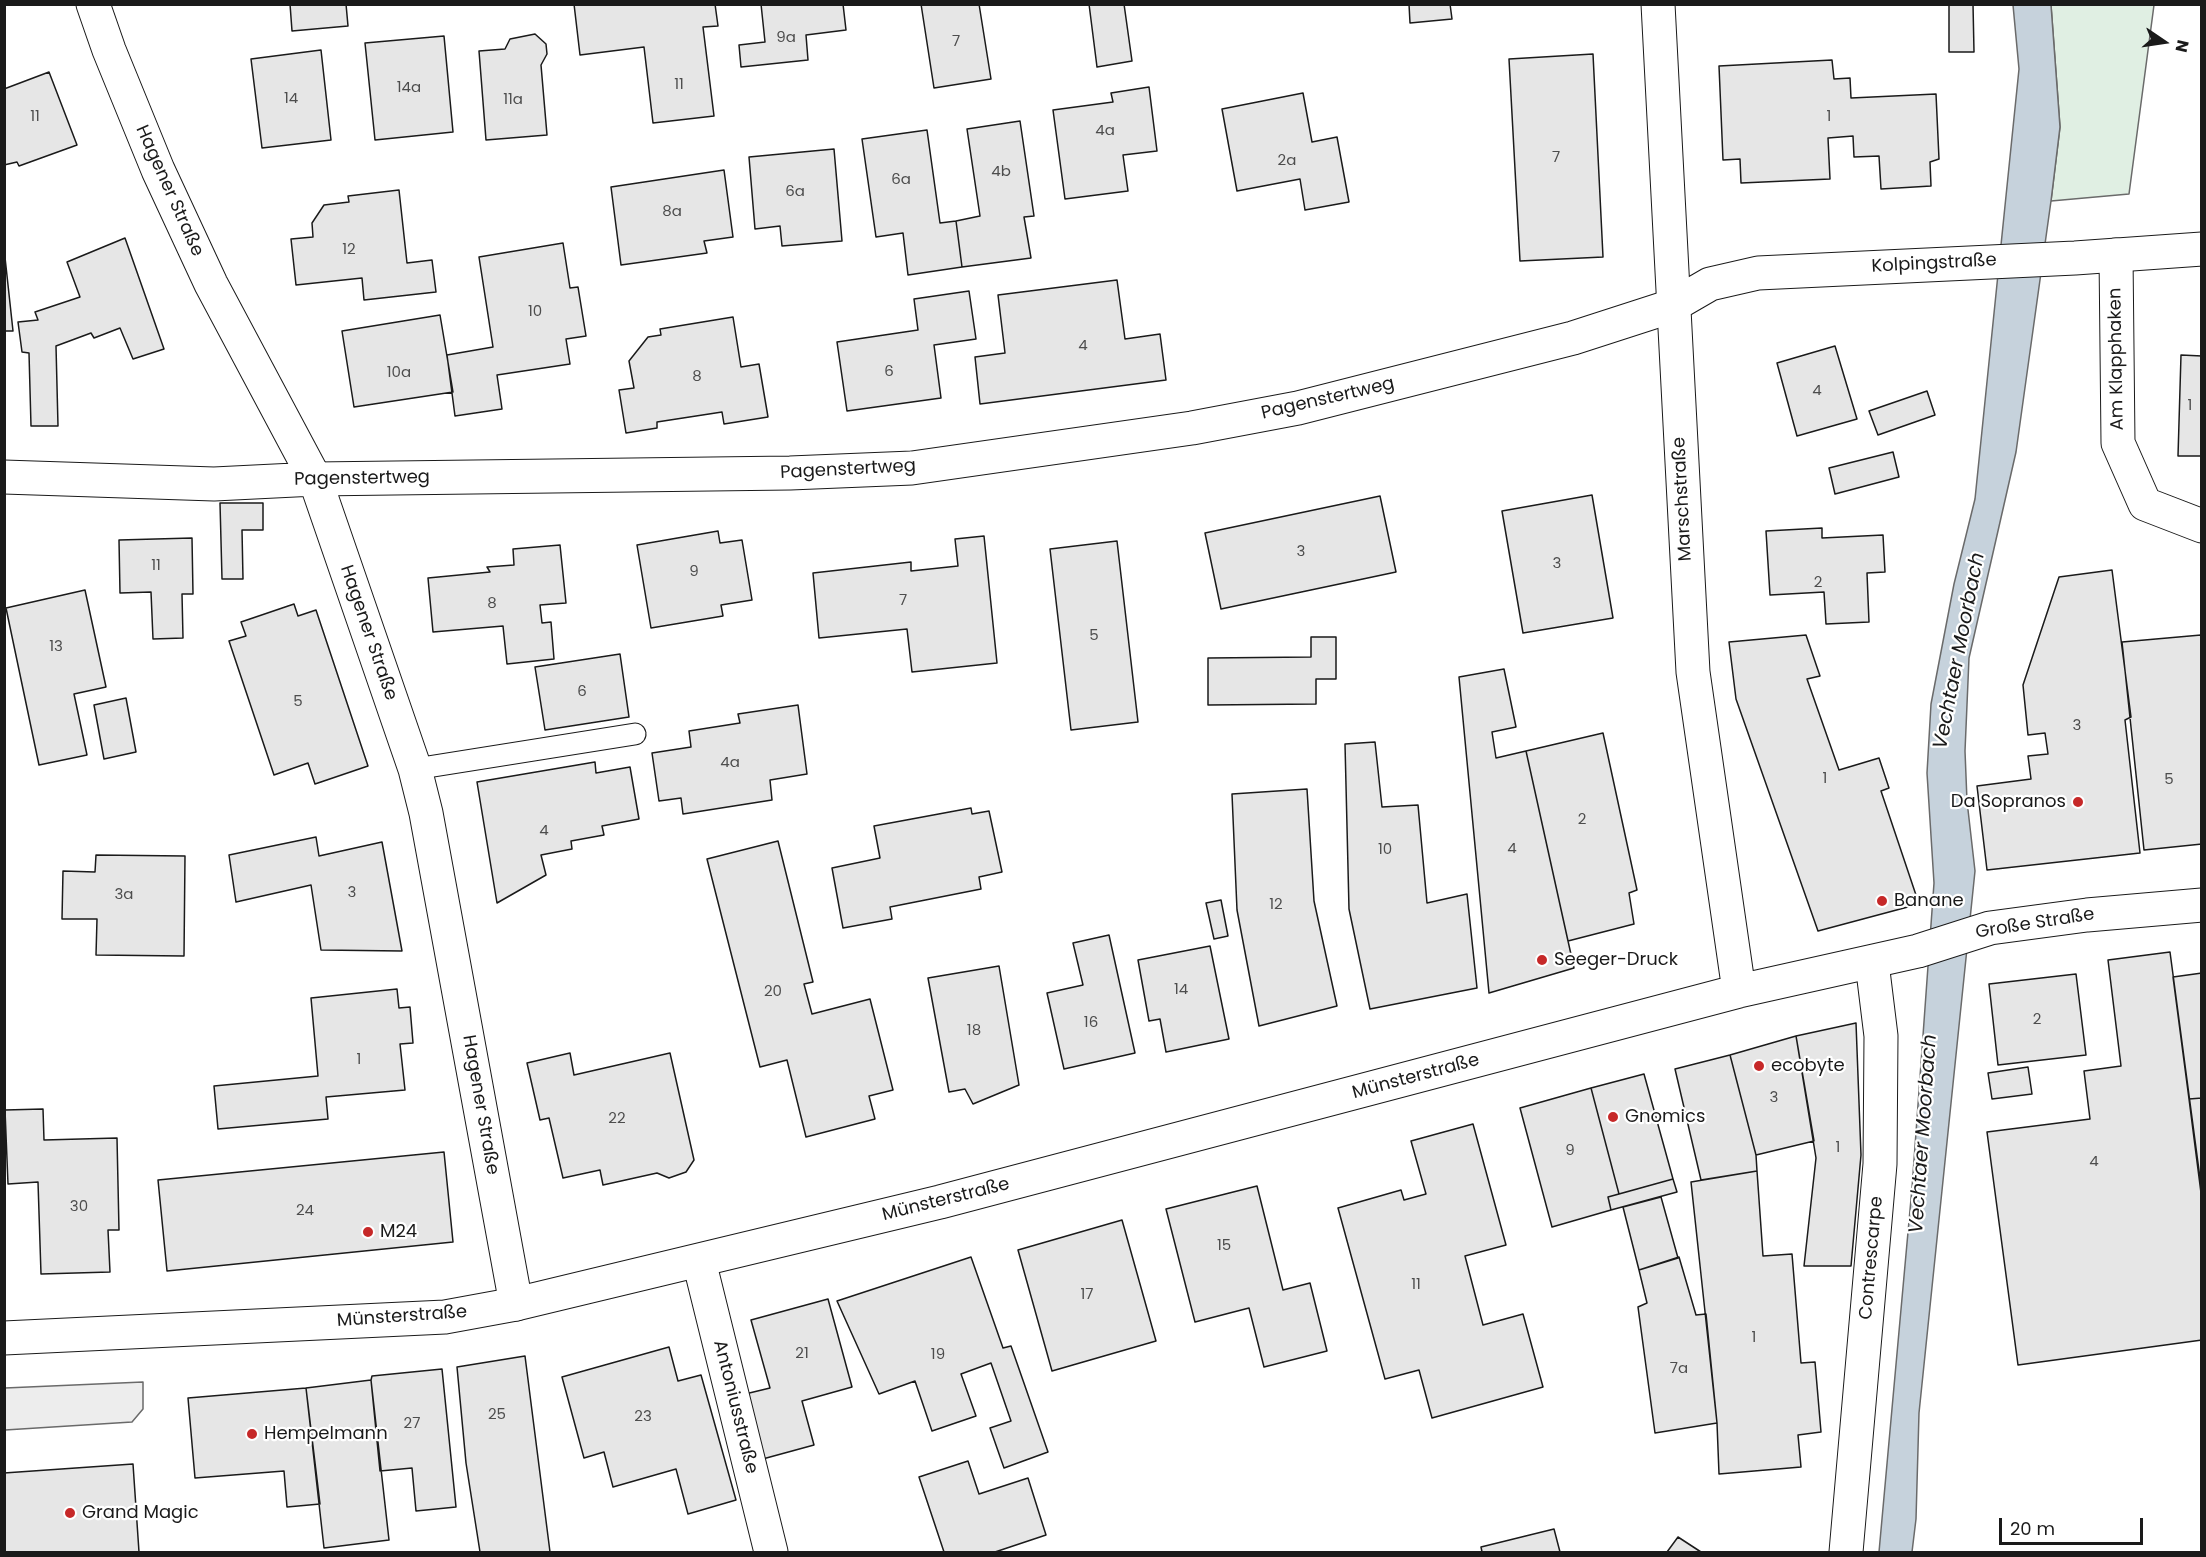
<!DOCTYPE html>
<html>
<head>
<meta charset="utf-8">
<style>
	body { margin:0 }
	#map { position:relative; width:2206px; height:1557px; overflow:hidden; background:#fff; font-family:Poppins,sans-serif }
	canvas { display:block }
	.frame { position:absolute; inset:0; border:6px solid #1a1a1a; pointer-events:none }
	.north { position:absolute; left:2134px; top:12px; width:60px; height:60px; -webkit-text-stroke:4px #fff; paint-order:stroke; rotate:103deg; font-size:16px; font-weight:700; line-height:24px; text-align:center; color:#1a1a1a }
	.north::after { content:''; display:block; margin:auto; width:21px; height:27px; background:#1a1a1a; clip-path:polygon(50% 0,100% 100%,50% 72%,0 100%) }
	.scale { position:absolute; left:1999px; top:1518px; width:144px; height:27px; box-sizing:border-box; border:3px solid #1a1a1a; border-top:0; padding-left:8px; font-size:18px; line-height:21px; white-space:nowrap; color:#1a1a1a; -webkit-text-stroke:4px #fff; paint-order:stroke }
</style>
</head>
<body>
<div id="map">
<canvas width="2206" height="1557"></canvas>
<div class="frame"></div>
<div class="north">N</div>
<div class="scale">20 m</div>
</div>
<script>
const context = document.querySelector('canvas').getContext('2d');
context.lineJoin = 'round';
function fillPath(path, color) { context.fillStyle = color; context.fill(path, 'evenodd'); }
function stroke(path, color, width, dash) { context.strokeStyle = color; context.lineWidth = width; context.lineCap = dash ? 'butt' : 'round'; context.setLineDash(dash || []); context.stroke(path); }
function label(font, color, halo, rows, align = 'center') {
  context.font = font + ' Poppins,sans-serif'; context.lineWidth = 4.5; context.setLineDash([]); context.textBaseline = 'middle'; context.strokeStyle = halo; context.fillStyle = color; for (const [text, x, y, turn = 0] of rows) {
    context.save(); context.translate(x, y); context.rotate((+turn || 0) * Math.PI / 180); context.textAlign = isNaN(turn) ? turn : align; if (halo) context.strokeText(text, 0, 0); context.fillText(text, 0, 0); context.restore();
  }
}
const green = new Path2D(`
	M2051 5H2154L2129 194 2051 201 2060 127Z`);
fillPath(green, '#e0efe3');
stroke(green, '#6a6a6a', 1.5);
const parking = new Path2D(`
	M143 1382V1409L132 1422 5 1430V1388Z`);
fillPath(parking, '#ededed');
stroke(parking, '#6a6a6a', 1.5);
const water = new Path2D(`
	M2013 5H2051L2060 127 2051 201 2016 452 1969 658 1965 751 1967 801 1975 871 1919 1413 1916 1519 1912 1552H1879L1912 1188 1934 883 1927 773 1931 704 1954 584 1975 499 2019 69Z`);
fillPath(water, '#c6d2dc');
stroke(water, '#6a6a6a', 1.5);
const building = new Path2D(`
	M290 4H346L348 26 292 31Z
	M574 4H715L718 26 703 27 714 116 653 123 644 47 580 55Z
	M761 4H843L846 30 806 35 808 60 741 67 739 45 765 42Z
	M921 4H979L991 79 934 88Z
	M1089 4H1124L1132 61 1097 67Z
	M1409 4H1450L1452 19 1410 23Z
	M1949 4H1973L1974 52H1949Z
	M535 34 546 44 547 54 541 65 547 135 486 140 479 51 505 49 510 39Z
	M444 36 453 132 375 140 365 43Z
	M321 50 331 140 262 148 251 59Z
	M1593 54 1603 257 1520 261 1509 59Z
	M1832 60 1834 79 1850 78 1851 98 1936 94 1939 159 1930 162 1931 186 1881 189 1879 156 1854 157 1853 136 1828 138 1830 179 1741 183 1740 159 1723 160 1719 66Z
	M49 72 77 145 19 166 17 162 4 165V89Z
	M1149 87 1157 151 1123 155 1128 191 1065 199 1053 110 1113 102 1111 93Z
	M1303 93 1312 142 1337 137 1349 202 1305 210 1300 179 1237 191 1222 109Z
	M1020 121 1034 216 1024 217 1031 258 962 267 956 221 980 216 967 129Z
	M927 130 940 223 956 221 962 267 908 275 903 233 876 237 862 139Z
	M834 149 842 241 782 246 780 226 755 229 749 157Z
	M724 170 733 237 704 241 707 253 621 265 611 187Z
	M399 190 407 263 432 260 436 292 364 300 362 278 296 285 291 239 313 237 312 223 324 205 349 202 348 196Z
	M125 238 164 349 133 359 120 328 94 338 91 333 56 346 58 426H31L29 353 22 352 18 322 38 320 35 312 80 297 67 262Z
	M563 243 570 288 578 287 586 336 566 339 570 364 497 375 502 409 455 416 447 355 493 347 479 257Z
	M4 248 13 331H4Z
	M1117 280 1125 339 1160 334 1166 380 980 404 975 357 1005 353 998 295Z
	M969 291 976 339 934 345 941 398 847 411 837 342 918 330 914 299Z
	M440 315 453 392 354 407 342 331Z
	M733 317 741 367 759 364 768 417 724 424 722 412 657 422V428L626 433 619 390 634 388 629 361 648 337 661 335 660 329Z
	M1835 346 1857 419 1797 436 1777 363Z
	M2181 355 2202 356V456H2178Z
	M1927 391 1935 415 1878 435 1869 411Z
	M1893 452 1899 477 1835 494 1829 468Z
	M1592 495 1613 618 1523 633 1502 511Z
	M1380 496 1396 572 1221 609 1205 533Z
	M220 503H263V530H242L243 579H222Z
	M1822 528V538L1883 535 1885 572 1867 573 1869 622 1826 624 1824 592 1770 595 1766 531Z
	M718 531 720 543 742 540 752 600 721 605 723 616 651 628 637 545Z
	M984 536 997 663 912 672 907 629 819 638 813 573 911 562V571L958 566 955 539Z
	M192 538 193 594H182L183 638 153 639 151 592 120 593 119 540Z
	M1117 541 1138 722 1071 730 1050 549Z
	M560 545 566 603 540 605 542 623 551 622 554 659 507 664 503 626 433 632 428 578 490 572 487 567 514 565 513 549Z
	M2112 570 2131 717 2125 720 2140 853 1987 870 1977 786 2031 779 2028 756 2048 754 2045 733 2028 735 2023 685 2059 577Z
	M85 590 106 687 74 694 87 755 39 765 6 608Z
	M294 604 298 616 316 610 368 766 315 784 308 763 274 775 229 641 246 636 241 622Z
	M1806 635 1820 676 1807 679 1839 770 1879 758 1889 788 1881 791 1919 904 1818 931 1736 699 1729 642Z
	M2201 635 2202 844 2144 850 2122 642Z
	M1311 637H1336V679H1316V704L1208 705V658L1311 657Z
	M620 654 629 717 545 730 535 667Z
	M1504 669 1516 727 1492 732 1496 758 1526 751 1574 968 1489 993 1459 677Z
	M126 698 136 752 104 759 94 705Z
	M798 705 807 774 770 780 772 800 683 814 681 798 659 801 652 753 691 747 689 731 740 723 738 714Z
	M1603 733 1637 890 1629 893 1634 924 1568 941 1526 751Z
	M1375 742 1382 807 1418 805 1427 903 1467 894 1477 988 1370 1009 1349 909 1345 744Z
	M595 762 596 773 630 767 639 819 602 826 604 835 571 841 572 849 541 855 546 875 497 903 477 782Z
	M1307 789 1314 901 1337 1006 1259 1026 1237 910 1232 794Z
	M971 808 972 814 989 811 1002 872 979 877 981 889 890 907 892 919 843 928 832 868 880 858 874 826Z
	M316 837 319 856 382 842 402 951 321 950 311 885 236 902 229 855Z
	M778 841 813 982 804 984 812 1014 870 999 893 1090 869 1096 875 1119 806 1137 787 1060 760 1067 707 859Z
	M96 855 185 856 184 956 96 955 97 919H62L63 871 95 872Z
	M1221 900 1228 936 1214 939 1206 903Z
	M1109 935 1135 1053 1064 1069 1047 993 1083 985 1073 943Z
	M1210 946 1229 1039 1166 1052 1160 1019 1149 1021 1138 960Z
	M2170 952 2202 1193V1340L2018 1365 1987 1132 2090 1119 2084 1071 2121 1066 2108 960Z
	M999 966 1019 1085 973 1104 965 1089 949 1092 928 978Z
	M2202 973V1098L2189 1099 2173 977Z
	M2076 974 2086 1055 1998 1065 1989 984Z
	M397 989 399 1008 410 1007 413 1043 400 1044 405 1090 326 1097 328 1119 218 1129 214 1086 318 1076 311 998Z
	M1856 1023 1861 1155 1851 1266H1804L1816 1158 1796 1036Z
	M1796 1036 1814 1141 1756 1155 1730 1055Z
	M570 1053 574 1075 670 1053 694 1160 686 1172 669 1178 657 1173 603 1185 600 1170 563 1178 549 1118 540 1120 527 1063Z
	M1730 1055 1756 1155 1757 1171 1701 1180 1675 1069Z
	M2028 1067 2032 1094 1992 1099 1988 1073Z
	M1644 1074 1673 1179 1619 1194 1591 1088Z
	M1591 1088 1619 1194 1608 1197 1611 1210 1552 1227 1520 1108Z
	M2202 1098V1193H2201L2189 1099Z
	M43 1109 44 1140 117 1138 119 1230H108L110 1272 41 1274 38 1182 8 1184 5 1110Z
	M1473 1124 1506 1245 1465 1256 1483 1325 1523 1314 1543 1387 1432 1418 1419 1370 1385 1379 1338 1208 1401 1190 1404 1200 1426 1194 1411 1141Z
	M444 1152 453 1242 167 1271 158 1180Z
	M1757 1171 1763 1256 1792 1254 1801 1363 1815 1362 1821 1432 1798 1435 1801 1467 1719 1474 1717 1423 1691 1182Z
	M1673 1179 1677 1192 1611 1210 1608 1197Z
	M1257 1186 1283 1290 1310 1283 1327 1351 1264 1367 1249 1308 1195 1322 1166 1209Z
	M1661 1197 1678 1258 1639 1270 1623 1207Z
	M1122 1220 1156 1341 1052 1371 1018 1250Z
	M971 1257 1003 1348 1011 1346 1048 1452 1004 1468 990 1428 1011 1421 991 1363 961 1374 976 1416 932 1431 915 1381 879 1394 837 1301Z
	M1679 1257 1696 1315 1706 1314 1717 1423 1655 1433 1638 1307 1647 1303 1639 1270Z
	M828 1299 852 1387 802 1401 814 1445 759 1460 741 1395 770 1388 751 1320Z
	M669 1347 678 1381 701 1375 736 1500 688 1514 676 1469 613 1487 604 1452 584 1458 562 1377Z
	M525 1356 550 1552H480L466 1463 457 1367Z
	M442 1369 456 1507 416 1511 412 1468 380 1471 371 1380 372 1376Z
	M371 1380 389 1540 324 1548 306 1388Z
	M306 1388 320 1504 287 1507 284 1471 195 1478 188 1398Z
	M968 1461 979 1494 1028 1478 1046 1535 995 1552H944L919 1477Z
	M133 1464 139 1552H4V1473Z
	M1554 1529 1560 1552H1482L1481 1547Z
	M1678 1537 1701 1552H1667Z`);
fillPath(building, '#e6e6e6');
stroke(building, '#1a1a1a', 1.5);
const service = new Path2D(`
	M415 769 635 734`);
const minor = new Path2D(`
	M93 4 109 50 158 170 211 284 315 479 415 769 426 813 516 1304
	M2116 255 2118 443 2145 504 2202 526
	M4 477 214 484 315 479 790 473 912 468 1192 428 1298 408 1573 338 1672 306
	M699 1261 771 1552
	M1846 1552 1880 1164 1881 1036 1872 963`);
const tertiary = new Path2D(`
	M1658 4 1693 672 1739 991
	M1672 306 1710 284 1758 273 2075 258 2202 249
	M4 1338 445 1317 516 1304 940 1202 1739 991 1918 951 1990 928 2087 915 2202 905`);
stroke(service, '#1a1a1a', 23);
stroke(minor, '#1a1a1a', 35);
stroke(tertiary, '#1a1a1a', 35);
stroke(service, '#fff', 21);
stroke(minor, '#fff', 33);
stroke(tertiary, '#fff', 33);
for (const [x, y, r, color] of [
	[2078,802,6,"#c62828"],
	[1882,901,6,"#c62828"],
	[1542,960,6,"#c62828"],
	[1759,1066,6,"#c62828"],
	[1613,1117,6,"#c62828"],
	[368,1232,6,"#c62828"],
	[252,1434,6,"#c62828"],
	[70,1513,6,"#c62828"]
]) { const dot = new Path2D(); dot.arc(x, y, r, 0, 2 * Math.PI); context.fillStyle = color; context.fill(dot); stroke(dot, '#fff', 2); }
label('15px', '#4d4d4d', null, [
	["9a",786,38],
	["7",956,42],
	["11",679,85],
	["14a",409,88],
	["14",291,99],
	["11a",513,100],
	["11",35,117],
	["1",1829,117],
	["4a",1105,131],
	["7",1556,158],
	["2a",1287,161],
	["4b",1001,172],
	["6a",901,180],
	["6a",795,192],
	["8a",672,212],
	["12",349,250],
	["10",535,312],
	["4",1083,346],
	["6",889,372],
	["10a",399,373],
	["8",697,377],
	["4",1817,391],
	["1",2190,406],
	["3",1301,552],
	["3",1557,564],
	["11",156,566],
	["9",694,572],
	["2",1818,583],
	["7",903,601],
	["8",492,604],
	["5",1094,636],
	["13",56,647],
	["6",582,692],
	["5",298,702],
	["3",2077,726],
	["4a",730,763],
	["1",1825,779],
	["5",2169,780],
	["2",1582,820],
	["4",544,831],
	["4",1512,849],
	["10",1385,850],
	["3",352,893],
	["3a",124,895],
	["12",1276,905],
	["14",1181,990],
	["20",773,992],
	["2",2037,1020],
	["16",1091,1023],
	["18",974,1031],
	["1",359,1060],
	["3",1774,1098],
	["22",617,1119],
	["1",1838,1148],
	["9",1570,1151],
	["4",2094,1162],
	["30",79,1207],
	["24",305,1211],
	["15",1224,1246],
	["11",1416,1285],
	["17",1087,1295],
	["1",1754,1338],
	["21",802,1354],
	["19",938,1355],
	["7a",1679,1369],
	["25",497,1415],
	["23",643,1417],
	["27",412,1424]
]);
label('18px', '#1a1a1a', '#fff', [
	["Hagener Straße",169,191,66],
	["Kolpingstraße",1934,264,-3],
	["Am Klapphaken",2117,359,-91],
	["Pagenstertweg",1328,399,-13],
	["Pagenstertweg",848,470,-3],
	["Pagenstertweg",362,479,-1],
	["Marschstraße",1683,499,-93],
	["Hagener Straße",368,633,71],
	["Große Straße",2035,924,-9],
	["Münsterstraße",1416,1077,-15],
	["Hagener Straße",480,1105,80],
	["Münsterstraße",946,1200,-14],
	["Contrescarpe",1872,1258,-85],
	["Münsterstraße",402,1317,-4],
	["Antoniusstraße",735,1407,76]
]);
label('18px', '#1a1a1a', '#fff', [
	["Da Sopranos",2066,802,"right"],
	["Banane",1894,901],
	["Seeger-Druck",1554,960],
	["ecobyte",1771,1066],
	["Gnomics",1625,1117],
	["M24",380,1232],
	["Hempelmann",264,1434],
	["Grand Magic",82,1513]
], 'left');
label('italic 20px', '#1a1a1a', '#fff', [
	["Vechtaer Moorbach",1960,651,-79],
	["Vechtaer Moorbach",1924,1134,-86]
]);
</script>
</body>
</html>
